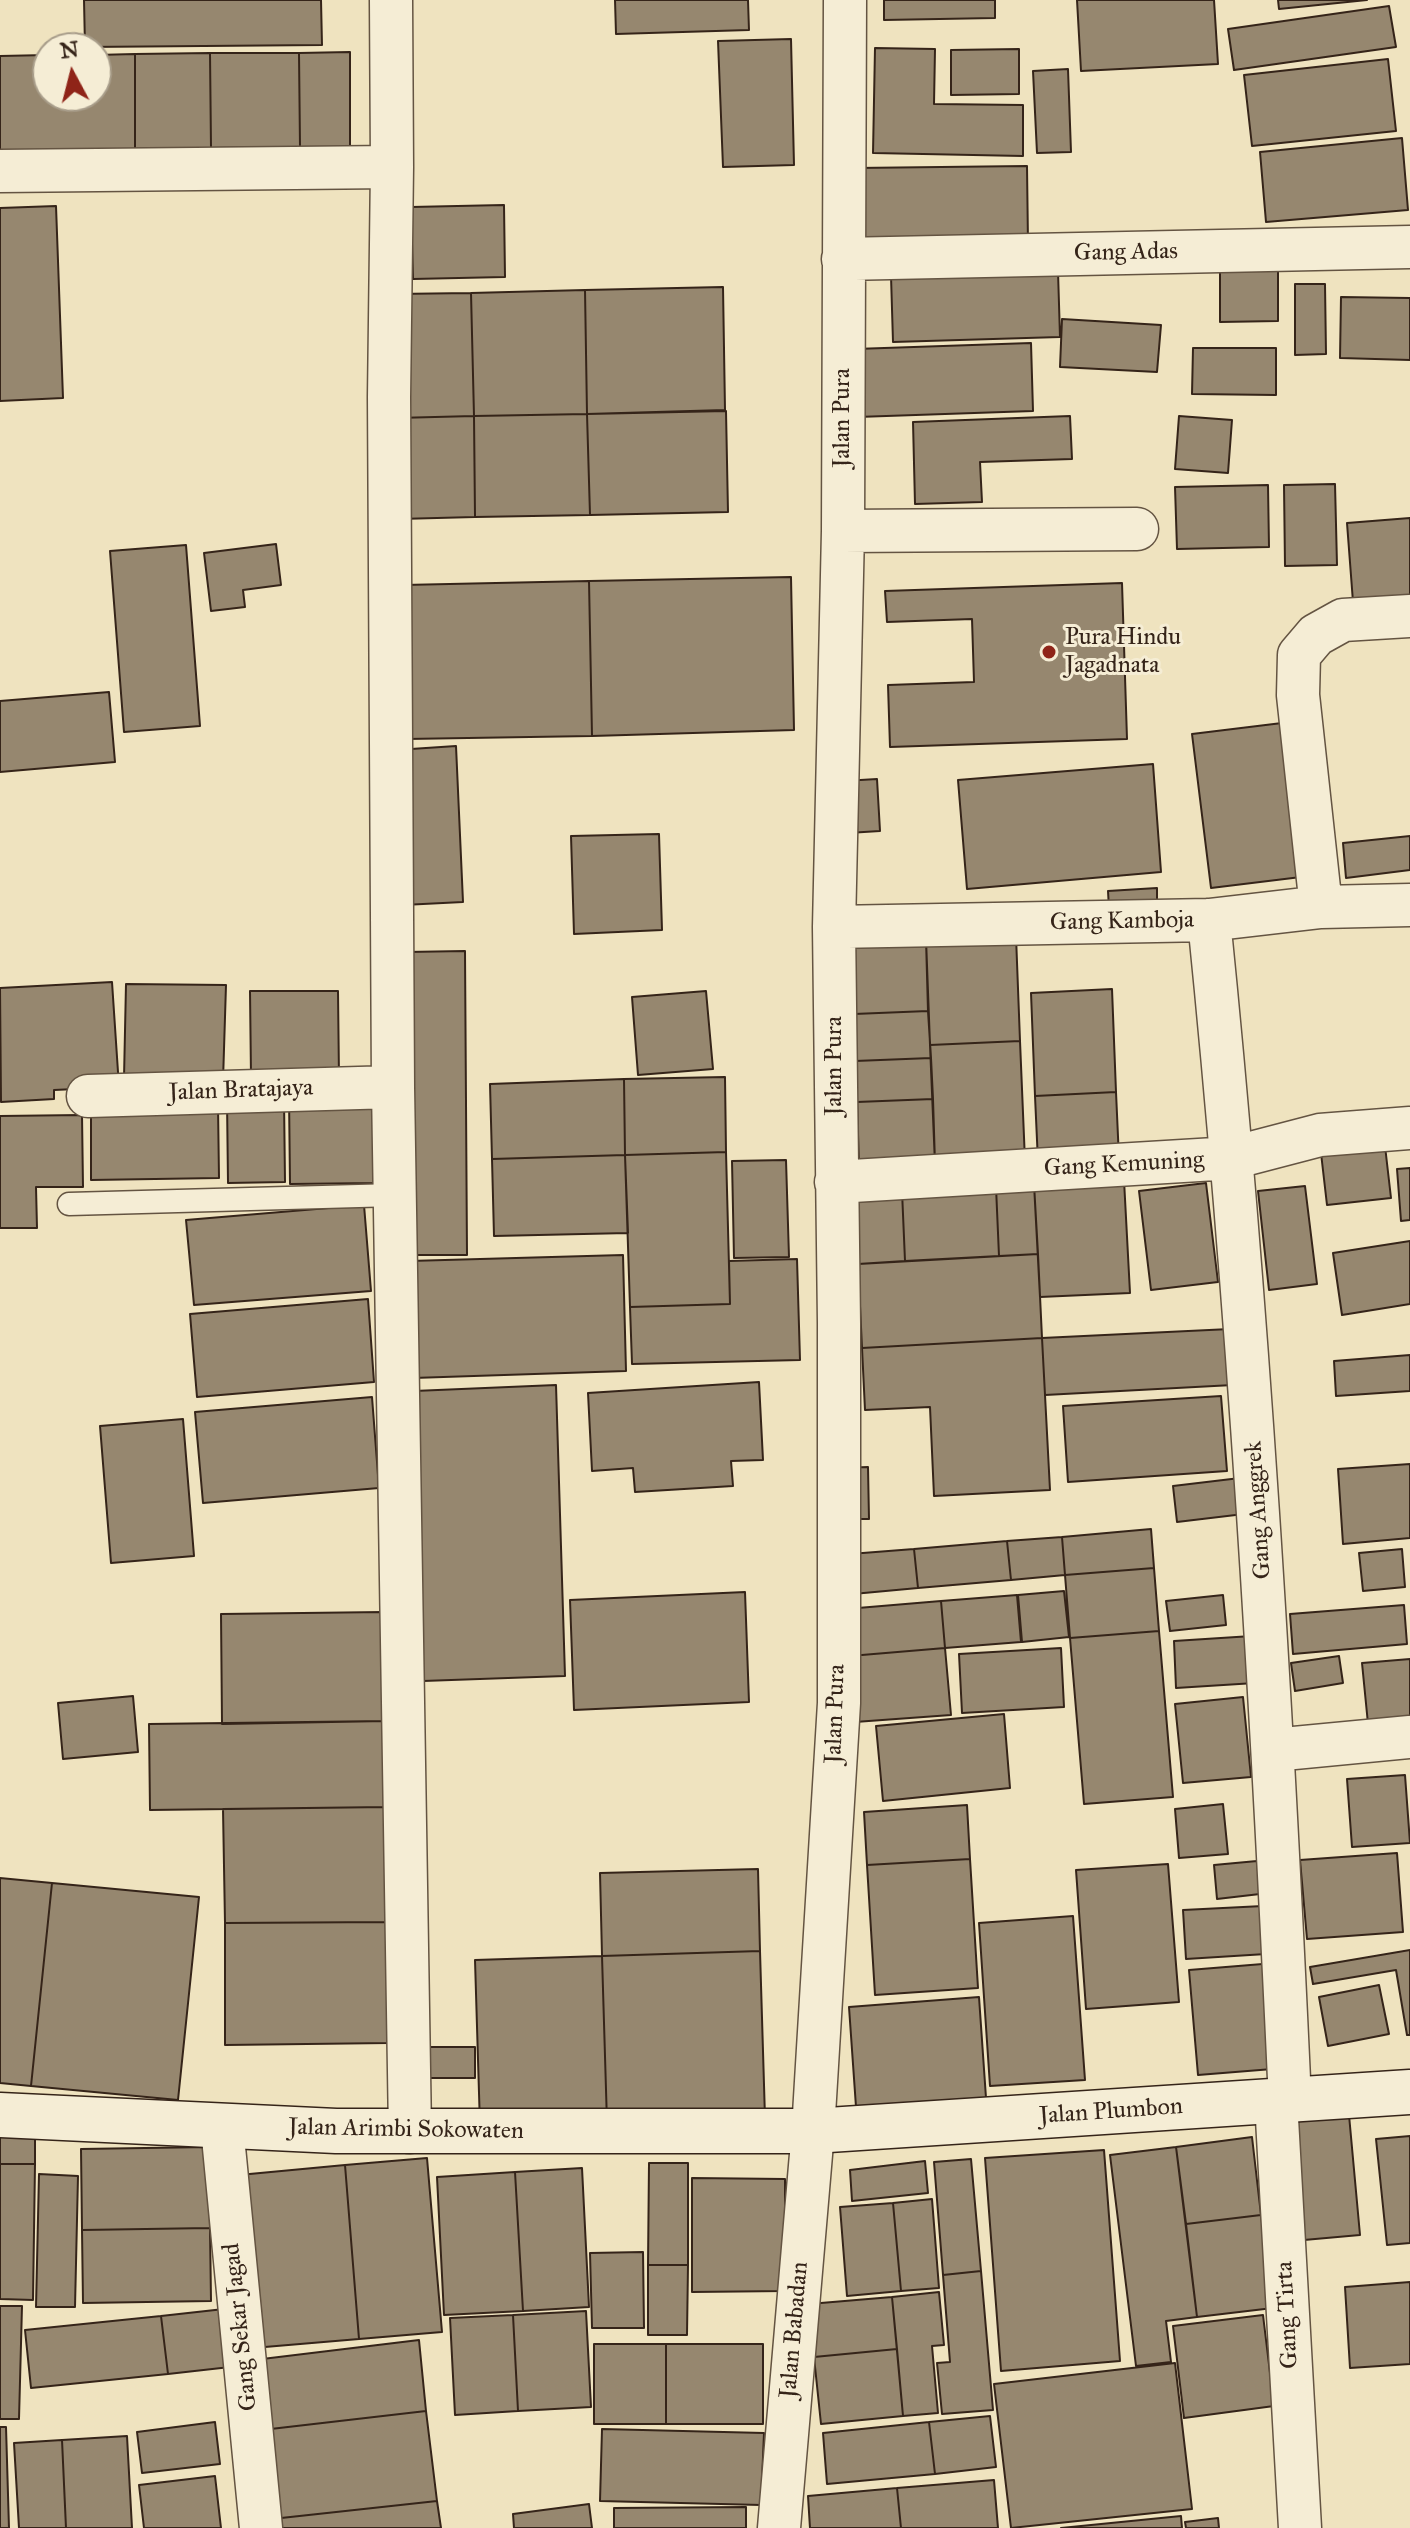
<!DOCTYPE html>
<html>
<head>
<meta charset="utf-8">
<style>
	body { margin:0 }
	#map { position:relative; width:1410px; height:2528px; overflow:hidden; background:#efe3bf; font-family:"IM FELL Great Primer",serif }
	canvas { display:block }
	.north { position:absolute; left:32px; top:32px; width:80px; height:80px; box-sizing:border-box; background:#f5edd5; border:2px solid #a89d8a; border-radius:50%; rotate:353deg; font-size:22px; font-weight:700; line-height:32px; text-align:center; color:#352419 }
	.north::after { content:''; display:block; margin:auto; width:28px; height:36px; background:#8f2418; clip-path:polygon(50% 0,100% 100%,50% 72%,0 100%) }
</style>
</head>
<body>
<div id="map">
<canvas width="1410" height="2528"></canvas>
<div class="north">N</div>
</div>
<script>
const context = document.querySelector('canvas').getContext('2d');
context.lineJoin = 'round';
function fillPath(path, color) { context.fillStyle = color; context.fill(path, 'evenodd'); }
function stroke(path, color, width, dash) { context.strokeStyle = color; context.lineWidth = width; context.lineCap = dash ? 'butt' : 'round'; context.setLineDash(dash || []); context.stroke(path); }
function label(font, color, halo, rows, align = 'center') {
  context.font = font + ' "IM FELL Great Primer",serif'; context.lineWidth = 6; context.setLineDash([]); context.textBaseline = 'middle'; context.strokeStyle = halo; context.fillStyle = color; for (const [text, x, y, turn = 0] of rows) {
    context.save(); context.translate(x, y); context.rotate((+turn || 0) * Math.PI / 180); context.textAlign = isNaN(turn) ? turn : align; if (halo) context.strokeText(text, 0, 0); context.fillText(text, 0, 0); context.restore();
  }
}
const building = new Path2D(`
	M84 0H321L322 45 85 47Z
	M615 0H748L749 30 616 34Z
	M884 0H995V18L884 20Z
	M1077 0H1214L1218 64 1081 71Z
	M1278 0H1367L1279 9Z
	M1389 6 1396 47 1234 70 1228 29Z
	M791 39 794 165 723 167 718 41Z
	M875 48 935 49 934 104 1023 105V156L873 153Z
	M1019 49V94L951 95V50Z
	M350 52V147H300L299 53Z
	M210 53 211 148 135 149V54Z
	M210 53H299L300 147 211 148Z
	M135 54V149L0 151V56L48 55V96H96V55Z
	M1388 59 1396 131 1252 146 1244 75Z
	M1068 69 1071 152 1037 153 1033 71Z
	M1402 138 1408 210 1266 222 1260 152Z
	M1027 166 1028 244H855V168Z
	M504 205 505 277 413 279 411 207Z
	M56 206 63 398 0 401V208Z
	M1220 261 1278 262V321L1220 322Z
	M1058 271 1060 337 893 342 891 276Z
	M1295 284H1325L1326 354 1295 355Z
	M723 287 725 410 587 414 585 290Z
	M585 290 587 414 474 416 471 293Z
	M471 293 474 416 396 418 394 294Z
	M1341 297 1410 298V360L1340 358Z
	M1062 319 1161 325 1157 372 1060 367Z
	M1031 343 1033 411 857 417 855 349Z
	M1193 348H1276V395L1192 394Z
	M726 411 728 512 590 515 587 414Z
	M587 414 590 515 475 517 474 416Z
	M474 416 475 517 399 519 396 418Z
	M1070 416 1072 459 980 462 982 502 915 504 913 422Z
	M1179 416 1232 420 1228 473 1175 469Z
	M1335 484 1337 565 1285 566 1284 485Z
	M1268 485 1269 547 1177 549 1175 487Z
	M1410 518V597L1353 602 1347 523Z
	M276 544 281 585 243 590 245 607 211 611 204 553Z
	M186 545 200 726 124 732 110 551Z
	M791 577 794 730 592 736 589 581Z
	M589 581 592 736 406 739 403 585Z
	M1122 583 1127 739 890 747 888 685 974 682 972 619 887 622 885 591Z
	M109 692 115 762 0 772V701Z
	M1282 723 1301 877 1211 888 1192 734Z
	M456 746 463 902 403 905 396 750Z
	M1153 764 1161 872 967 889 958 780Z
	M877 779 880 831 848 833 844 781Z
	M659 834 662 930 574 934 571 836Z
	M1410 836V870L1346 878 1343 843Z
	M1157 888V907L1109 909 1108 891Z
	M1016 936 1020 1041 930 1045 926 939Z
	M926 939 928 1011 854 1014 851 942Z
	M465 951 467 1255H408L406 952Z
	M112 982 119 1087 54 1090V1099L1 1102 0 988Z
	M126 984 226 985 223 1081 124 1078Z
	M1112 989 1116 1092 1035 1096 1031 993Z
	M250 991H338L339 1078 251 1077Z
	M706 991 713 1069 638 1075 632 997Z
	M928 1011 931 1058 855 1061 854 1014Z
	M1020 1041 1025 1161 935 1164 930 1045Z
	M931 1058 933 1099 857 1102 855 1061Z
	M725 1077 726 1152 625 1155 624 1079Z
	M624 1079 625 1155 492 1159 490 1084Z
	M1116 1092 1119 1159 1038 1162 1035 1096Z
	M374 1093 375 1183 290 1184 289 1095Z
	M284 1099 285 1182 228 1183 227 1100Z
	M933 1099 935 1164 859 1167 857 1102Z
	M218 1105 219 1178 91 1180V1106Z
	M82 1115 83 1187H36L37 1228H0V1116Z
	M1385 1146 1391 1198 1327 1205 1321 1153Z
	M726 1152 730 1304 630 1307 625 1155Z
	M625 1155 628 1233 494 1236 492 1159Z
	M786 1160 789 1257 734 1258 732 1161Z
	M1410 1168V1220L1401 1221 1397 1169Z
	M1124 1180 1130 1293 1040 1297 1034 1184Z
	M1206 1183 1218 1282 1151 1290 1139 1191Z
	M1034 1184 1038 1254 999 1256 996 1187Z
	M1305 1186 1317 1284 1269 1290 1258 1191Z
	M996 1187 999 1256 905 1261 902 1191Z
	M902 1191 905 1261 858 1264 855 1194Z
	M364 1205 371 1291 194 1305 186 1220Z
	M1410 1241V1304L1342 1315 1333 1253Z
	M1038 1254 1042 1338 862 1348 858 1264Z
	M623 1255 626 1371 413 1378 409 1261Z
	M797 1259 800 1360 632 1364 630 1307 730 1304 729 1261Z
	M368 1299 374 1382 197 1397 190 1314Z
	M1230 1329 1233 1385 1045 1395 1042 1338Z
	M1042 1338 1050 1490 934 1496 930 1407 865 1410 862 1348Z
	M1410 1355V1391L1336 1396 1334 1361Z
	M759 1382 763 1460 731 1461 733 1486 635 1492 633 1468 592 1471 588 1393Z
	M556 1385 565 1676 423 1681 414 1391Z
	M1221 1396 1227 1471 1068 1482 1063 1406Z
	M372 1397 379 1488 203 1503 195 1412Z
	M183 1419 194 1556 111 1563 100 1426Z
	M1410 1464V1538L1343 1544 1338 1469Z
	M868 1467 869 1519H843L842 1468Z
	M1240 1478 1244 1514 1177 1522 1173 1486Z
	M1151 1529 1154 1568 1065 1575 1062 1537Z
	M1062 1537 1065 1575 1011 1580 1007 1541Z
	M1007 1541 1011 1580 918 1588 914 1549Z
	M914 1549 918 1588 853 1594 850 1554Z
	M1402 1549 1405 1587 1363 1591 1359 1553Z
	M1154 1568 1159 1631 1070 1638 1065 1575Z
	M1064 1591 1069 1637 1022 1642 1018 1595Z
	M745 1592 749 1702 574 1710 570 1600Z
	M1017 1595 1021 1642 945 1648 941 1601Z
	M1223 1595 1226 1625 1170 1631 1166 1601Z
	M941 1601 945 1648 850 1656 846 1609Z
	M1404 1605 1407 1644 1293 1654 1290 1614Z
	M384 1612 386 1721 222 1724 221 1614Z
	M1159 1631 1173 1797 1084 1804 1070 1638Z
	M1252 1636 1255 1683 1176 1688 1174 1641Z
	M945 1648 951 1715 855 1722 850 1656Z
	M1061 1648 1064 1707 962 1713 959 1654Z
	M1339 1656 1343 1683 1295 1691 1291 1663Z
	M1410 1659V1730L1369 1734 1362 1663Z
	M133 1696 138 1752 63 1759 58 1703Z
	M1243 1697 1251 1777 1183 1783 1175 1704Z
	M1004 1714 1010 1788 883 1801 876 1726Z
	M386 1721 387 1807 150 1810 149 1724Z
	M1405 1775 1410 1843 1352 1847 1347 1779Z
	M1223 1804 1228 1854 1179 1858 1175 1809Z
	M967 1805 970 1859 867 1865 864 1812Z
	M387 1807 388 1922 225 1923 223 1809Z
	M1397 1853 1403 1932 1307 1939 1300 1860Z
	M970 1859 978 1988 875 1995 867 1865Z
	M1257 1861 1260 1894 1217 1899 1214 1865Z
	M1168 1864 1179 2002 1086 2009 1076 1870Z
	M758 1869 760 1951 602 1956 600 1873Z
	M0 1878 52 1883 31 2086 0 2083Z
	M52 1883 199 1897 178 2100 31 2086Z
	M1263 1906 1266 1954 1186 1959 1183 1910Z
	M1073 1916 1085 2080 990 2086 979 1923Z
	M388 1922 389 2043 225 2045V1923Z
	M1410 1950V2035H1407L1396 1970 1313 1984 1310 1967Z
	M760 1951 765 2118 607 2123 602 1956Z
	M602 1956 607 2123 480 2126 475 1960Z
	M1275 1963 1285 2068 1198 2075 1189 1970Z
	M1379 1985 1389 2034 1328 2046 1319 1997Z
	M979 1997 986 2098 856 2107 849 2007Z
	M417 2047H475V2078H418Z
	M1349 2115 1360 2235 1304 2240 1293 2120Z
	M0 2128H35V2164H0Z
	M1410 2136V2243L1387 2245 1376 2139Z
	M1252 2137 1261 2215 1186 2224 1176 2147Z
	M209 2147 210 2228 82 2230 81 2149Z
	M1176 2147 1197 2317 1166 2321 1171 2362 1136 2366 1110 2155Z
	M1104 2150 1120 2361 1001 2371 985 2158Z
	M427 2158 442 2332 359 2339 345 2165Z
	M971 2159 981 2271 943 2275 934 2162Z
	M925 2161 928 2193 852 2201 850 2170Z
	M649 2163H688V2265H648Z
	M0 2164H35L33 2300 0 2299Z
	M345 2165 359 2339 253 2348 239 2175Z
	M582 2168 589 2307 523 2311 515 2172Z
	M515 2172 523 2311 444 2315 437 2177Z
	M39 2174 78 2176 75 2307H36Z
	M692 2178 785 2179V2291L692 2292Z
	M932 2199 939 2288 901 2291 893 2203Z
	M893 2203 901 2291 847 2296 840 2207Z
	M1261 2215 1273 2308 1197 2317 1186 2224Z
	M210 2228 211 2301 83 2303 82 2230Z
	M643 2252 644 2328H592L590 2253Z
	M648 2265H688L687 2335H648Z
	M981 2271 993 2410 942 2414 937 2363 950 2362 943 2275Z
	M1410 2282V2364L1350 2368 1345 2287Z
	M939 2292 944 2345 932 2346 938 2413 903 2416 892 2297Z
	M892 2297 897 2349 814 2357 809 2304Z
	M0 2306H22L19 2419H0Z
	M233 2308 239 2366 168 2374 161 2316Z
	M586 2311 591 2407 518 2411 513 2315Z
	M513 2315 518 2411 455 2415 450 2318Z
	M1263 2315 1274 2406 1184 2418 1173 2326Z
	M161 2316 168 2374 31 2388 25 2330Z
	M419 2340 426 2411 262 2430 254 2360Z
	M594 2344H666V2424H594Z
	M666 2344H763V2424H666Z
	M897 2349 903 2416 821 2424 814 2357Z
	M1175 2363 1192 2509 1011 2528 994 2384Z
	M426 2411 437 2501 272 2519 262 2430Z
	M990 2416 996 2467 935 2474 929 2422Z
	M215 2422 220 2464 142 2473 137 2432Z
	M929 2422 935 2474 827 2484 823 2433Z
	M0 2427H6L9 2528H0Z
	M602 2429 764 2433 761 2505 600 2501Z
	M127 2436 132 2528H66L62 2440Z
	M62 2440 66 2528H19L14 2443Z
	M215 2476 221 2528H144L139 2485Z
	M994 2480 998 2528H901L897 2488Z
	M897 2488 901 2528H810L808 2496Z
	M437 2501 441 2528H273L272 2519Z
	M589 2504 592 2528H514L513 2514Z
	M746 2507V2528H614V2508Z
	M1181 2516 1182 2528H1061Z
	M1218 2518 1219 2528H1186L1185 2522Z`);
fillPath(building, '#96876f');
stroke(building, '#352419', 2);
const lane = new Path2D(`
	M69 1204 395 1195`);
const street = new Path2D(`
	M391 0 392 167 389 397 393 1087 410 2132
	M0 171 392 167
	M843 259 1410 247
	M843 531 1137 529
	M1321 907 1298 695 1299 655 1316 635 1343 620 1410 616
	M1209 920C1249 1313 1272 1707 1290 2101
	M834 927 1209 920 1321 907 1410 905
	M88 1096 393 1087
	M836 1182 1232 1158 1320 1135 1410 1128
	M1273 1750 1410 1737
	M1276 2101 1300 2528
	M222 2127 261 2528
	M779 2528 813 2131 839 1703V1323L834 927 843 531 845 0`);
const secondary = new Path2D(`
	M0 2115 336 2131H813L1410 2092`);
stroke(lane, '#645442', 25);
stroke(street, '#645442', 45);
stroke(secondary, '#352419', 47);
stroke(lane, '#f5edd5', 22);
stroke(street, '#f5edd5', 42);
stroke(secondary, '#f5edd5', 44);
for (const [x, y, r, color] of [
	[1049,652,8,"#8f2418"]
]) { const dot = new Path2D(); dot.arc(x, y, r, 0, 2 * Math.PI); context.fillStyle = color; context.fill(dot); stroke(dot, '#f5edd5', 3); }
label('24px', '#352419', '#f5edd5', [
	["Gang Adas",1126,253,-1],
	["Jalan Pura",843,418,-90],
	["Gang Kamboja",1122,922,-1],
	["Jalan Pura",835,1066,-90],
	["Jalan Bratajaya",241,1091,-2],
	["Gang Kemuning",1124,1165,-3],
	["Gang Anggrek",1259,1510,-94],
	["Jalan Pura",836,1714,-88],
	["Jalan Plumbon",1111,2112,-4],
	["Jalan Arimbi Sokowaten",406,2130,1],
	["Gang Tirta",1288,2315,-93],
	["Gang Sekar Jagad",241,2327,-96],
	["Jalan Babadan",795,2330,-85]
]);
label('24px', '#352419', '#f5edd5', [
	["Pura Hindu",1065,638],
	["Jagadnata",1065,666]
], 'left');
</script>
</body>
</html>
